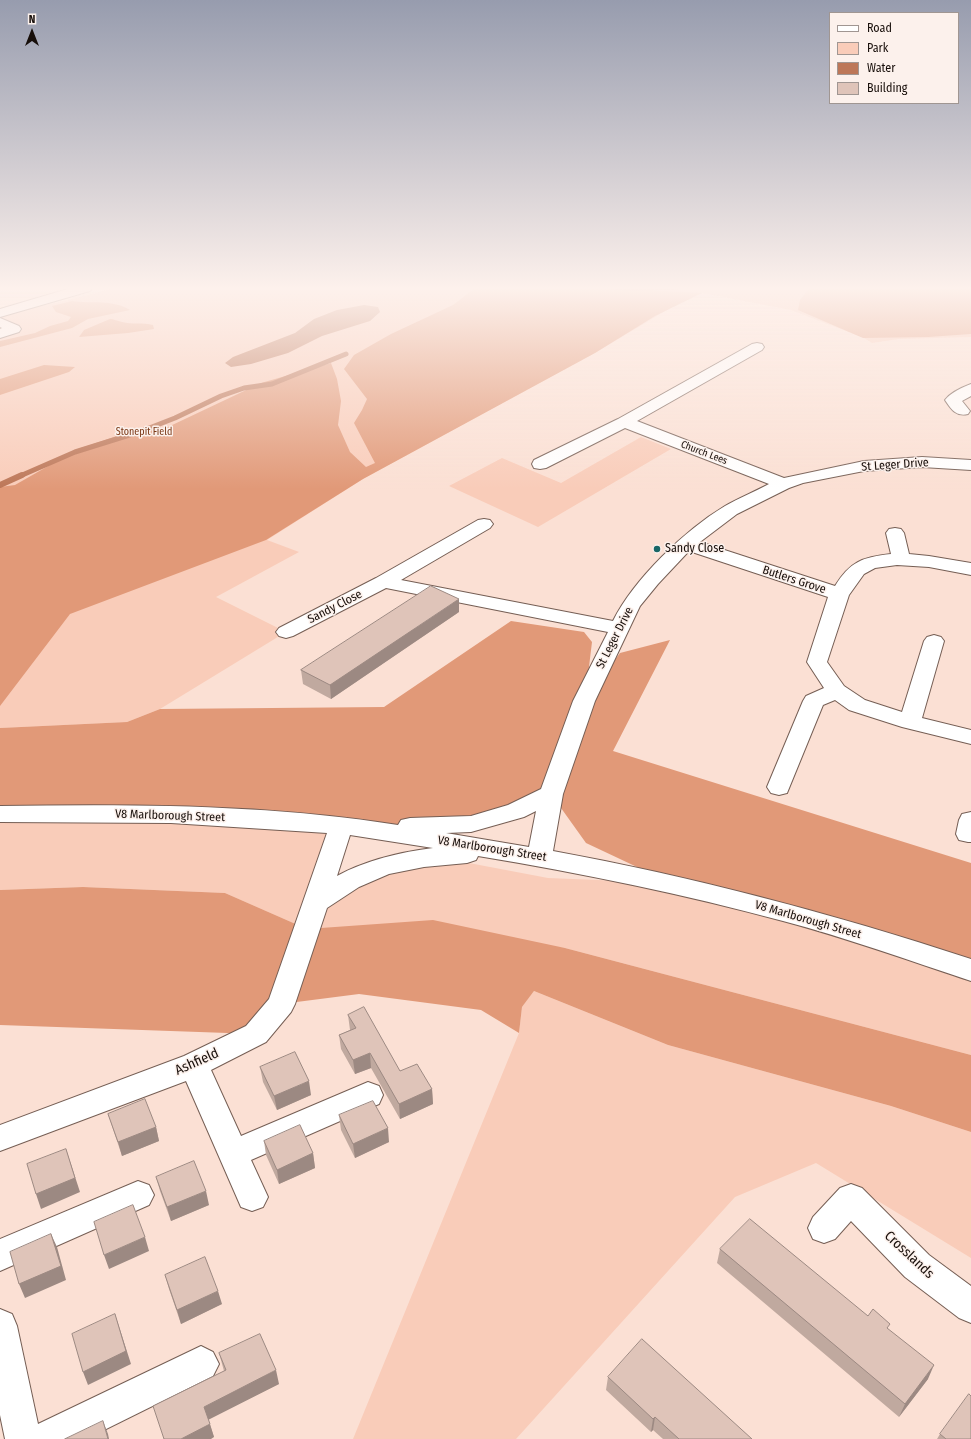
<!DOCTYPE html>
<html>
<head>
<meta charset="utf-8">
<style>
	body { margin:0 }
	#map { position:relative; width:971px; height:1439px; overflow:hidden; background:#fbe0d4; font-family:"Fira Sans Condensed",sans-serif }
	canvas { display:block }
	.legend { position:absolute; left:829px; top:12px; width:130px; height:92px; box-sizing:border-box; background:#fcf1ec; border:1px solid #a09692; margin:0; padding:5px 7px; list-style:none; font-size:12px; color:#170e0a }
	.legend li { display:flex; align-items:center; gap:8px; height:20px }
	.legend b { width:20px; border:1px solid #a09692 }
	.north { position:absolute; left:12px; top:12px; width:40px; height:40px; -webkit-text-stroke:3px #fcf1ec; paint-order:stroke; rotate:0deg; font-size:11px; font-weight:700; line-height:16px; text-align:center; color:#170e0a }
	.north::after { content:''; display:block; margin:auto; width:14px; height:18px; background:#170e0a; clip-path:polygon(50% 0,100% 100%,50% 72%,0 100%) }
</style>
</head>
<body>
<div id="map">
<canvas width="971" height="1439"></canvas>
<ul class="legend">
<li><b style="height:5px;background:#fff"></b>Road</li>
<li><b style="height:11px;background:#f9ccb9"></b>Park</li>
<li><b style="height:11px;background:#bd7758"></b>Water</li>
<li><b style="height:11px;background:#dfc4b9"></b>Building</li>
</ul>
<div class="north">N</div>
</div>
<script>
const context = document.querySelector('canvas').getContext('2d');
context.lineJoin = 'round';
function fillPath(path, color) { context.fillStyle = color; context.fill(path, 'evenodd'); }
function stroke(path, color, width, dash) { context.strokeStyle = color; context.lineWidth = width; context.lineCap = dash ? 'butt' : 'round'; context.setLineDash(dash || []); context.stroke(path); }
function label(font, color, halo, rows, align = 'center') {
  context.font = font + ' "Fira Sans Condensed",sans-serif'; context.lineWidth = 3; context.setLineDash([]); context.textBaseline = 'middle'; context.strokeStyle = halo; context.fillStyle = color; for (const [text, x, y, turn = 0] of rows) {
    context.save(); context.translate(x, y); context.rotate((+turn || 0) * Math.PI / 180); context.textAlign = isNaN(turn) ? turn : align; if (halo) context.strokeText(text, 0, 0); context.fillText(text, 0, 0); context.restore();
  }
}
fillPath(new Path2D(`
	M114 288H596L634 291 705 288H971V337L899 339 872 343 864 338 791 310 702 293 692 295 595 353 363 479 267 540 299 552 216 597 286 632 160 709 127 722 0 728V314L68 300Z
	M641 437 671 449 538 527 449 486 502 458 561 483Z
	M0 814 341 826 316 902 432 856 548 878 671 883 971 970V1055L565 948 307 929 225 893 83 887 0 890Z
	M534 991 668 1045 891 1106 971 1132V1258L816 1163 735 1197 516 1439H353L519 1033 522 1007Z`), '#f9ccb9');
fillPath(new Path2D(`
	M475 288H613L702 293 655 316 595 353 363 479 266 540 70 614 0 706V487L15 485 78 449 117 436 168 427 261 383 331 363 337 379 341 401 338 425 350 452 366 467 375 463 354 423 362 410 367 399 344 369 354 355 391 334 453 305Z
	M821 288H971V334L928 337 863 338 798 310 800 300 809 289Z
	M72 301C92 304 112 299 130 310L88 319 72 328 0 347V341L35 333 50 326 68 321 71 317 56 312 52 306Z
	M110 319C114 319 117 321 122 322 132 325 143 322 153 325L154 329 128 333 79 337 84 330Z
	M44 365 75 367 69 372 0 395V379Z
	M511 621 584 632 592 642 585 700 620 653 670 640 613 751 971 863V970L671 883 586 843 551 794 471 824 361 828 0 814V728L127 722 160 709 384 707Z
	M83 887 225 893 307 929 433 920 565 948 971 1055V1132L891 1106 668 1045 534 991 522 1007 519 1033 481 1010 359 994 281 1004 256 1034 0 1025V890Z`), '#e19978');
fillPath(new Path2D(`
	M596 288H705L634 291Z
	M364 305 378 307 380 312 370 321 322 336 288 353 251 364 231 367 225 363 233 357 295 333 314 319 337 310Z`), '#bd7758');
stroke(new Path2D(`
	M20 476 75 452 139 432 175 418 221 396 244 388 272 384 346 354`), '#bd7758', 5);
stroke(new Path2D(`
	M0 485 22 475`), '#bd7758', 6);
const minor = new Path2D(`
	M71 288H92L90 291 0 317V309Z
	M0 318 19 326 21 329 19 332 0 338V329L2 328 0 327Z
	M757 343 762 344 764 347 762 350 637 421 784 478 864 461 922 457 971 460V470L922 467 864 471 803 483 789 488 737 514 700 542 835 586C850 562 862 557 891 554L886 533 889 529 895 528 901 529 904 533 909 554 929 556 971 563V575L929 567 897 565 875 568 864 574 849 595 827 662 844 686 865 700 902 712 924 641 927 637 934 635 941 637 944 641 922 718 971 730V744L902 727 849 710 835 700 823 705 787 793 779 795 771 793 767 787 803 701 806 696 824 688 807 662 828 597 689 551 658 584 640 606 595 701 563 794 553 851C695 877 834 914 971 959V981C908 960 847 938 783 921 683 894 581 873 478 856L476 860 467 863 424 867 389 874 359 887 327 908 295 1004 291 1012 266 1042 211 1070 241 1136 368 1082 379 1086 383 1095 379 1104 251 1160 268 1197 263 1207 252 1211 241 1207 186 1081 0 1151V1125L184 1056 246 1026 269 999 327 833 171 823 0 822V806C132 804 267 804 398 825L401 820 410 818 471 816 508 805 541 789 573 701 608 632 386 588 293 636 286 638 279 636 276 632 279 628 376 578 478 520 484 519 490 520 493 524 490 528 401 580 613 621C634 579 685 530 725 506 739 498 754 492 769 484L625 428 546 468 540 469 534 468 532 464 534 460 618 419 752 344ZM536 811 529 847 446 833 471 832 524 817ZM350 835 433 848C401 852 366 860 337 876Z
	M971 384V396L962 401 970 411 968 414C956 417 951 409 945 400 950 393 963 387 971 384Z
	M971 812V842H968L959 840 956 834 959 820 962 814Z
	M138 1181 149 1185 154 1195 149 1205 0 1271V1239Z
	M851 1184 862 1188 929 1255 971 1286V1323L959 1318 905 1277 851 1221 835 1239 824 1243 813 1239 808 1228 813 1217 840 1188Z
	M0 1309 12 1314 17 1326 38 1424 201 1346 213 1352 219 1364 213 1376 86 1439H5L0 1415Z`);
stroke(minor, '#755e54', 2);
fillPath(minor, '#fff');
fillPath(new Path2D(`
	M459 612 331 699 303 684 301 670Z
	M348 1015 400 1071 432 1089 433 1104 400 1119 371 1068 355 1074 341 1049 339 1035 350 1030Z
	M260 1067 311 1095 277 1110 263 1082Z
	M108 1114 156 1127 159 1141 122 1156Z
	M339 1115 389 1142 355 1158 341 1130Z
	M264 1141 313 1153 315 1168 279 1184 266 1155Z
	M156 1177 209 1205 171 1221 160 1191Z
	M720 1249 868 1316 888 1329 928 1379 899 1417 717 1263Z
	M165 1275 222 1304 181 1324 169 1289Z
	M219 1353 279 1384 208 1419 214 1437 164 1439 224 1371Z
	M608 1377 752 1439H663L653 1430 651 1432 606 1390Z
	M940 1434 971 1439H937Z`), '#c0a99f');
fillPath(new Path2D(`
	M459 599V612L331 699 330 685Z
	M370 1053 371 1068 355 1074 353 1060Z
	M309 1081 311 1095 277 1110 274 1096Z
	M432 1089 433 1104 400 1119 399 1104Z
	M156 1127 159 1141 122 1156 118 1142Z
	M388 1128 389 1142 355 1158 353 1144Z
	M66 1149 80 1192 41 1209 36 1194Z
	M313 1153 315 1168 279 1184 277 1170Z
	M206 1191 209 1205 171 1221 167 1207Z
	M51 1234 57 1247 66 1280 25 1298 19 1284Z
	M145 1237 149 1251 109 1269 104 1255Z
	M218 1291 222 1304 181 1324 177 1310Z
	M115 1314 131 1364 88 1385 83 1372Z
	M934 1365 928 1379 899 1417 905 1404Z
	M276 1370 279 1384 208 1420 204 1407Z
	M655 1417 653 1430 651 1432 653 1419Z
	M103 1421 108 1434 109 1439H108Z
	M210 1424 214 1437 211 1439H181Z`), '#9c8982');
const building = new Path2D(`
	M431 586 459 599 330 685 301 670Z
	M364 1007 400 1071 417 1064 432 1089 399 1104 370 1053 353 1060 339 1035 356 1028 348 1015Z
	M295 1052 309 1081 274 1096 260 1067Z
	M145 1099 156 1127 118 1142 108 1114Z
	M373 1101 388 1128 353 1144 339 1115Z
	M300 1125 313 1153 277 1170 264 1141Z
	M66 1149 75 1178 36 1194 27 1164Z
	M194 1161 206 1191 167 1207 156 1177Z
	M133 1205 145 1237 104 1255 94 1222Z
	M750 1219 868 1316 873 1309 890 1324 887 1328 934 1365 905 1404 720 1249Z
	M51 1234 61 1266 19 1284 10 1252Z
	M205 1257 218 1291 177 1310 165 1275Z
	M115 1314 126 1351 83 1372 72 1334Z
	M260 1334 276 1370 204 1407 210 1424 181 1439H164L153 1406 226 1370 219 1353Z
	M642 1339 752 1439H679L655 1417 653 1419 608 1377Z
	M969 1394 971 1396V1439H946L940 1434Z
	M103 1421 108 1439H65Z`);
fillPath(building, '#dfc4b9');
stroke(building, '#9c8982', 1);
const sky = context.createLinearGradient(0, 0, 0, 489);
sky.addColorStop(0, '#979cae');
sky.addColorStop(0.59, '#fdf1ec');
sky.addColorStop(1, '#fdf1ec00');
context.fillStyle = sky;
context.fillRect(0, 0, 971, 489);
for (const [x, y, r, color] of [
	[657,549,4,"#186666"]
]) { const dot = new Path2D(); dot.arc(x, y, r, 0, 2 * Math.PI); context.fillStyle = color; context.fill(dot); stroke(dot, '#fcf1ec', 1.5); }
label('10px', '#793715', '#fcf1ec', [
	["Stonepit Field",144,432]
]);
label('10px', '#170e0a', '#fcf1ec', [
	["Church Lees",704,453,21]
]);
label('12px', '#170e0a', '#fcf1ec', [
	["St Leger Drive",895,465,-4],
	["Butlers Grove",794,580,18],
	["Sandy Close",335,607,-27],
	["St Leger Drive",615,638,-63],
	["V8 Marlborough Street",170,816,2],
	["V8 Marlborough Street",492,849,9],
	["V8 Marlborough Street",808,920,16]
]);
label('12px', '#170e0a', '#fcf1ec', [
	["Sandy Close",665,549]
], 'left');
label('14px', '#170e0a', '#fcf1ec', [
	["Ashfield",197,1062,-24],
	["Crosslands",909,1255,43]
]);
</script>
</body>
</html>
